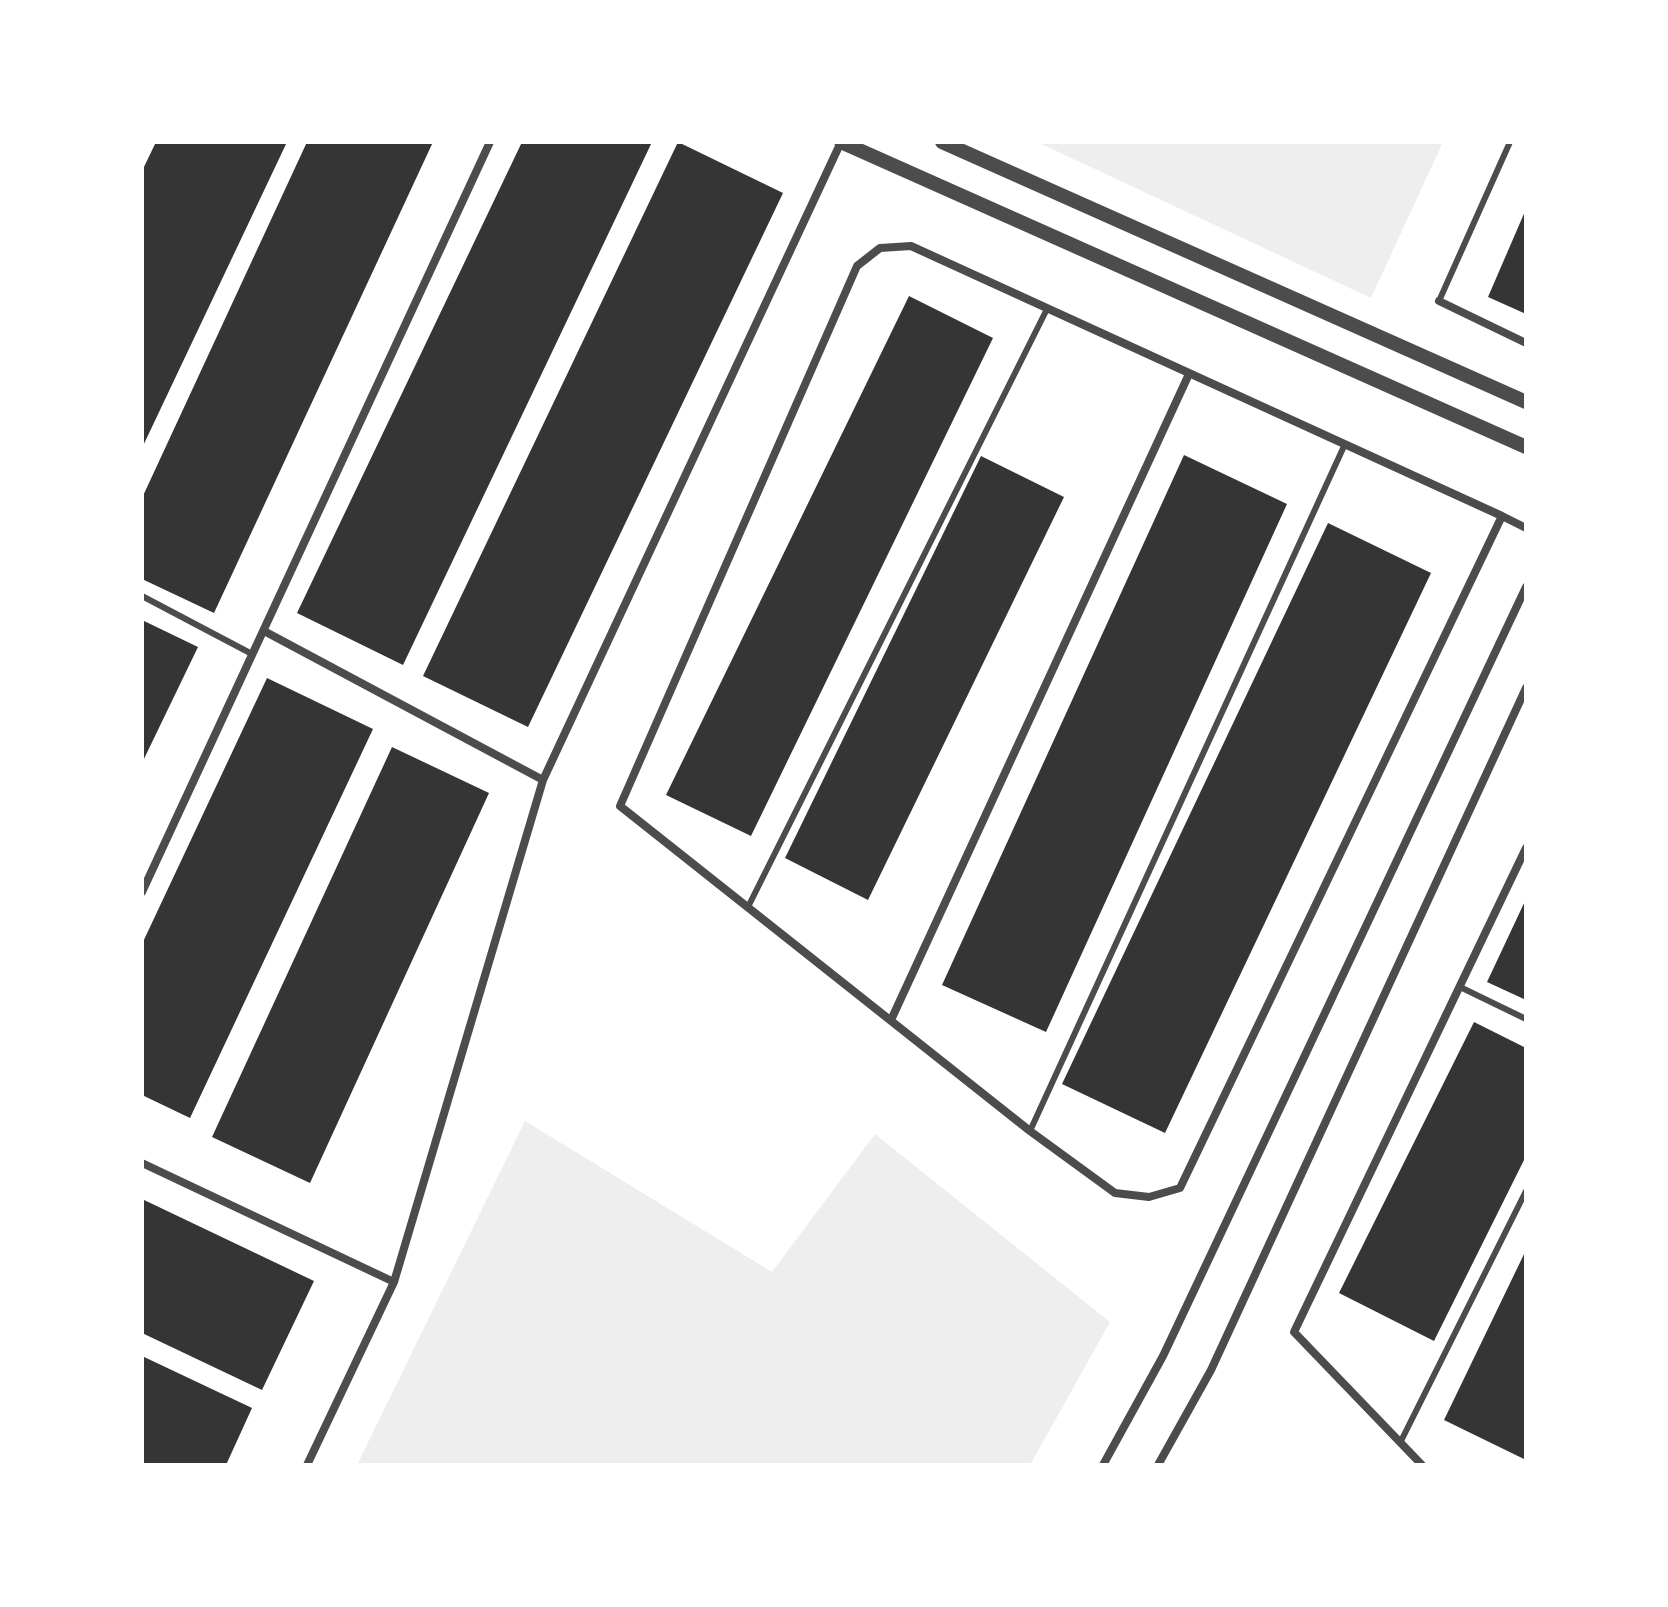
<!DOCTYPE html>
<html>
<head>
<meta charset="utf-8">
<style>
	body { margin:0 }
	#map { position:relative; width:1668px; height:1607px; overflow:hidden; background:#fff; font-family:"Archivo Narrow",sans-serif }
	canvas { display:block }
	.frame { position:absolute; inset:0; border:144px solid #fff; pointer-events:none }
</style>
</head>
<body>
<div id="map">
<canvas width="1668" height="1607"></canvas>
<div class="frame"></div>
</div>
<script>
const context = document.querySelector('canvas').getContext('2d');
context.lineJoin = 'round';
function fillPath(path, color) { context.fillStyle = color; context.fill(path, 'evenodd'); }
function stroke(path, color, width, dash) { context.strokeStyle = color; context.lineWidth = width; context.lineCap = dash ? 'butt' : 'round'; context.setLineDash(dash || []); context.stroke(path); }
fillPath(new Path2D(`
	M1037 142H1443L1371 298Z
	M525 1121 772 1272 875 1134 1110 1322 1030 1465H357Z`), '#eee');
fillPath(new Path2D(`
	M156 142H287L142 448V171Z
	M307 142H433L214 613 142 579V498Z
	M522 142H652L403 665 297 613Z
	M678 142 783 193 528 727 423 676Z
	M1526 209V314L1488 297Z
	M909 296 993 338 751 836 666 795Z
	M1184 455 1287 504 1046 1032 942 985Z
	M981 456 1064 497 868 900 785 858Z
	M1328 523 1431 573 1165 1133 1062 1084Z
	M142 620 198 647 142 763Z
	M267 678 373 729 190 1118 142 1095V944Z
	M392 747 489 793 310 1183 212 1137Z
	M1526 899V1000L1487 982Z
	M1474 1022 1526 1048V1156L1434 1341 1339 1293Z
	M142 1199 314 1281 262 1390 142 1333Z
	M1526 1250V1460L1444 1420Z
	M142 1356 252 1408 226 1465H142Z`), '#353535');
stroke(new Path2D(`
	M1439 301 1510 142
	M142 596 252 654
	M748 907 1047 309
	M1460 987 1526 1019
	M1030 1131 1345 444
	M1400 1443 1526 1191`), '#4c4c4c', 6);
stroke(new Path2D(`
	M1439 301 1526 343
	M1502 516 1180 1188 1149 1197 1115 1193 1030 1131 620 806 857 266 880 248 911 246 1502 516 1526 528
	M264 631 543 780
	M142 892 490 142
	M891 1020 1189 374
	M142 1163 394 1282
	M307 1465 394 1282 543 780 841 142
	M1103 1465 1163 1356 1526 587
	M1158 1465 1211 1370 1526 688
	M1422 1465 1294 1332 1526 848`), '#4c4c4c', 8);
stroke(new Path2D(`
	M841 142 1526 447
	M942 142 1526 402`), '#4c4c4c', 14);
</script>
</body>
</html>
